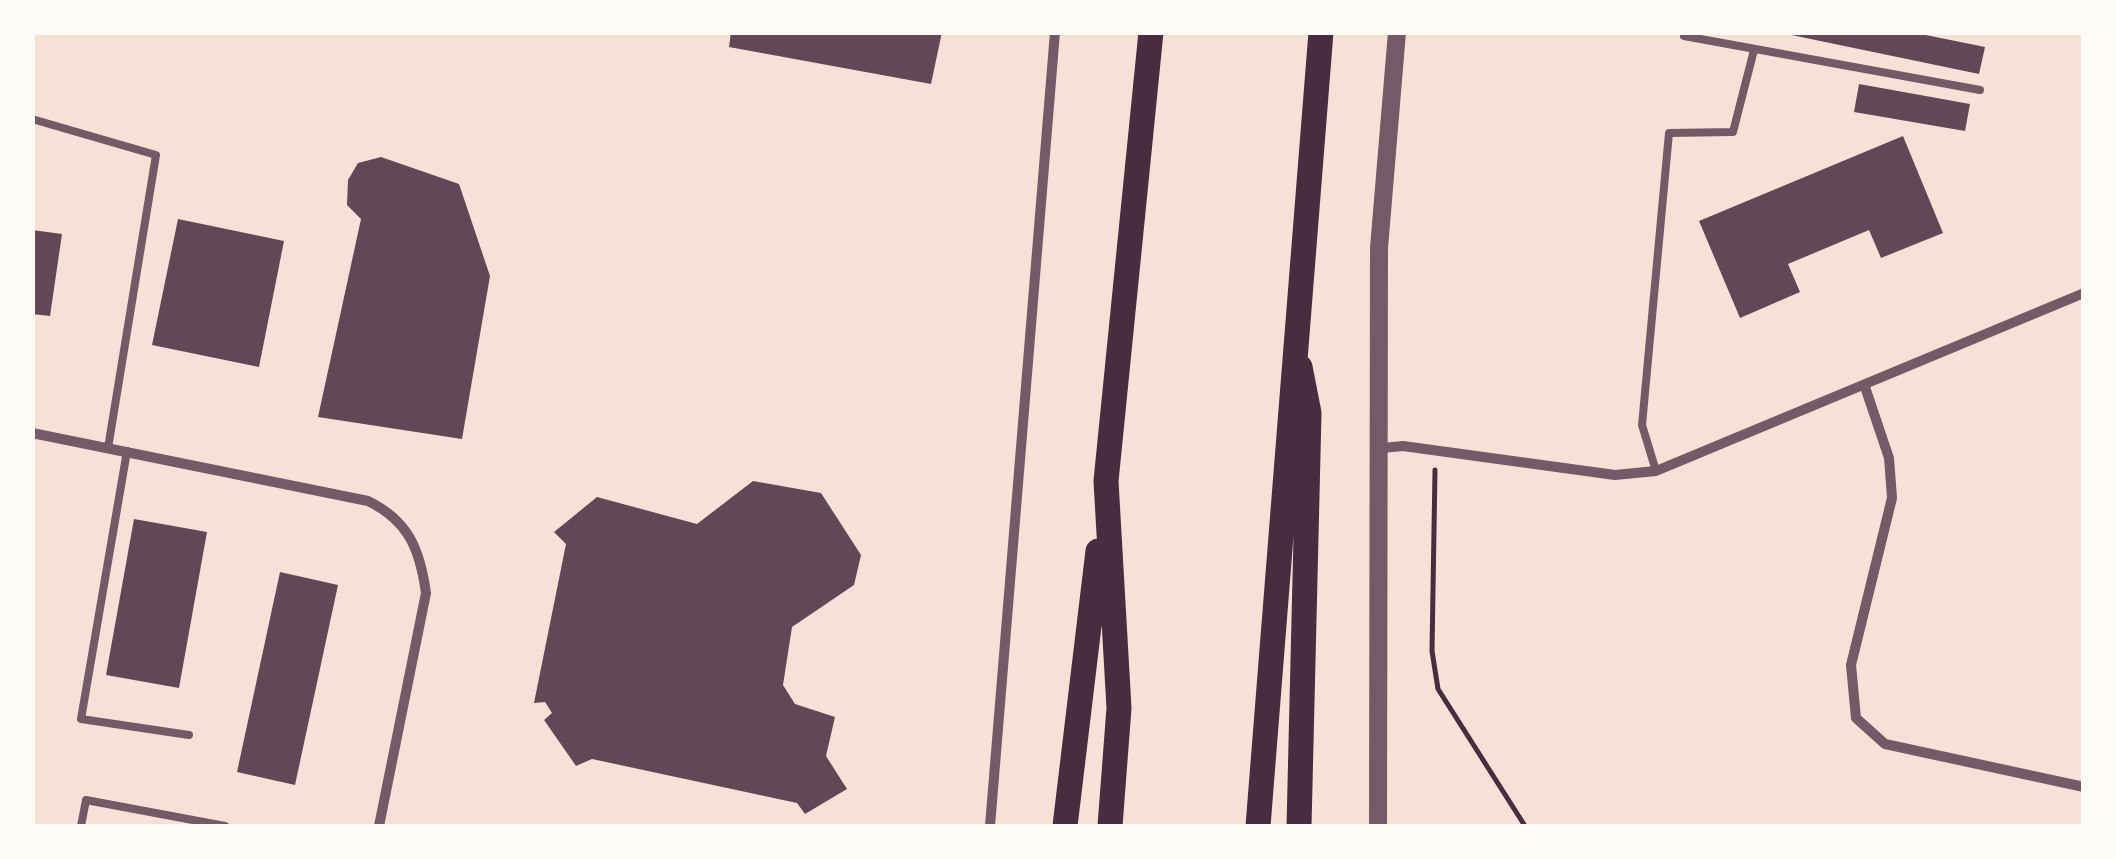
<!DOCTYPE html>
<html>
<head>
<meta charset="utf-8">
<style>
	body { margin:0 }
	#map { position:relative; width:2116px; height:859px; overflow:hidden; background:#f7e1d7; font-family:"Exo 2",sans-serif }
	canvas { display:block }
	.frame { position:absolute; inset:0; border:35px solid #fffaf5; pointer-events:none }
</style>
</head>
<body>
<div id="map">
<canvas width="2116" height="859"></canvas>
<div class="frame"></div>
</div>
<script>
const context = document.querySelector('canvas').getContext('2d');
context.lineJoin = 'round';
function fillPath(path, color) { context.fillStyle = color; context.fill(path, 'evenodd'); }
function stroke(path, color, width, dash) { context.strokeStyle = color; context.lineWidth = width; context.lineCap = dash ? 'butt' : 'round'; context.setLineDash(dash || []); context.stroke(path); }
fillPath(new Path2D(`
	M731 32H942L931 84 729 47Z
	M1777 32H1911L1985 47 1979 74Z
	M1859 84 1970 104 1965 131 1854 112Z
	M1903 136 1943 233 1881 258 1869 230 1788 264 1800 292 1740 318 1699 221Z
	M381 157 459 184 490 276 462 439 318 417 361 219 347 205 348 180 358 163Z
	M178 219 284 241 259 367 152 345Z
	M32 230 62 234 50 316 32 314Z
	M753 481 821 493 861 555 854 585 792 627 783 685 795 704 835 717 826 756 847 789 805 814 797 803 592 759 576 766 544 720 552 713 545 702 534 703 566 544 554 532 597 497 697 524Z
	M134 519 207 532 179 688 106 675Z
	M280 572 338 585 295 785 237 772Z`), '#644757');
stroke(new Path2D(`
	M1435 470 1432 651 1438 689 1525 826`), '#4a2c40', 5);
stroke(new Path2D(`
	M1684 36 1980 90
	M32 119 156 155 108 448
	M127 451 81 719 189 735
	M1656 471 1642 425 1669 133 1733 132 1754 50
	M81 826 86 800 225 826`), '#755966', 8);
stroke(new Path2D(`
	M1865 387 1889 458 1892 498 1851 665 1856 718 1885 744 2084 787
	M32 433 368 501C409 521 420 550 426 593L379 826
	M1382 448 1403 446 1615 475 1656 471 2084 293
	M990 826 1055 32`), '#755966', 10);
stroke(new Path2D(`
	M1378 826 1379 248 1397 32`), '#755966', 18);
stroke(new Path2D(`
	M1065 826 1098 551
	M1110 826 1119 708 1106 481 1151 32
	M1258 826 1321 32
	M1299 826 1309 413 1300 367`), '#4a2c40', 25);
</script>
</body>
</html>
